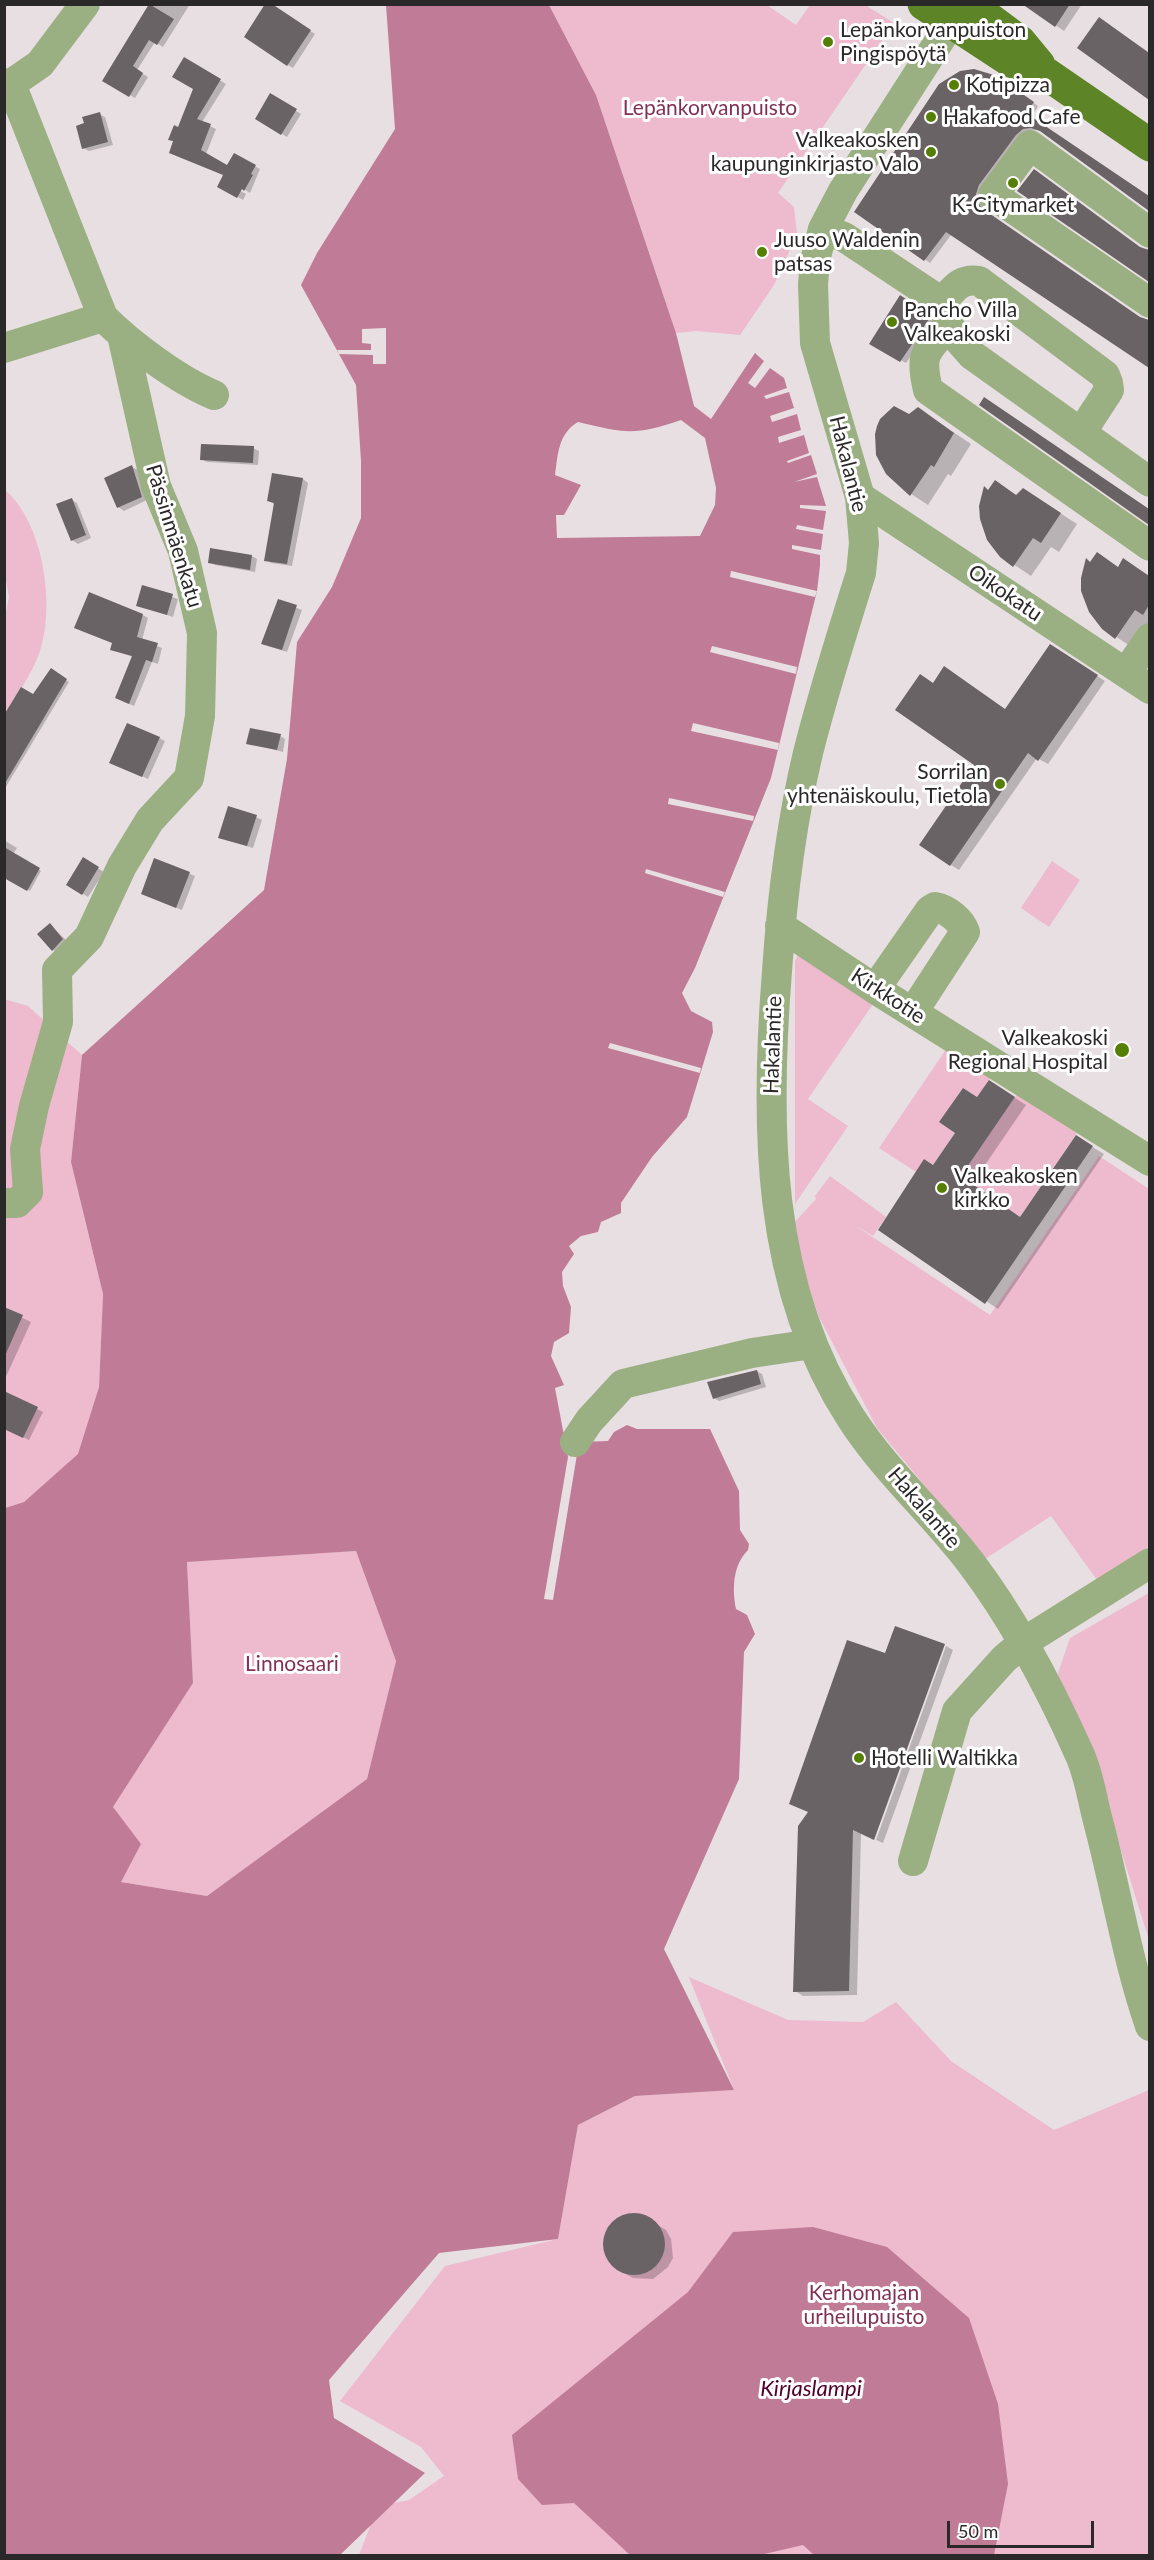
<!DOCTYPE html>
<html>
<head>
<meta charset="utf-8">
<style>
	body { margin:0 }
	#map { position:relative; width:1154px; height:2560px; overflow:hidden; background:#e8dfe2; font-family:Lato,sans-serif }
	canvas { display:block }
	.frame { position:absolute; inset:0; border:6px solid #2b2829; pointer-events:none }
	.scale { position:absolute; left:947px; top:2521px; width:147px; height:27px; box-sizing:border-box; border:3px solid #2b2829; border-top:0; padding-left:8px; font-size:18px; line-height:21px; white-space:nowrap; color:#2b2829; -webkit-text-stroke:4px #fff; paint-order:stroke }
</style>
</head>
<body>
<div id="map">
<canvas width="1154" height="2560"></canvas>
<div class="frame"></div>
<div class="scale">50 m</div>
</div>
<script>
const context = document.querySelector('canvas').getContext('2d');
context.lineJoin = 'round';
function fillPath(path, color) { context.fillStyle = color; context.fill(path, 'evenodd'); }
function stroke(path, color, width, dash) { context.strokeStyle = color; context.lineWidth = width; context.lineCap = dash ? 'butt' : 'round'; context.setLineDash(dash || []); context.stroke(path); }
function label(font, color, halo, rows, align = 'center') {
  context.font = font + ' Lato,sans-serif'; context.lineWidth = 6; context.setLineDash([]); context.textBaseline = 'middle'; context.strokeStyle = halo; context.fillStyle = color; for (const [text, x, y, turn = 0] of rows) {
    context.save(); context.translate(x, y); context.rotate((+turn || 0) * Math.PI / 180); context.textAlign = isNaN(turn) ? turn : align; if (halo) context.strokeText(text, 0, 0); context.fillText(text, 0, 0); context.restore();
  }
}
fillPath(new Path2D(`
	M549 5H767L796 25 810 5H865L894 23 778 193 794 207 797 234 774 285 740 335 696 331 676 333 596 95Z
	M5 490C44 523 56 608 39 654 31 676 16 695 5 715L4 622 9 597 4 570Z
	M1052 861 1080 880 1049 927 1021 908Z
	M799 953 875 1001 808 1099 848 1126 795 1204V961Z
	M4 999 28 1006 82 1055 71 1162 103 1294 99 1387 79 1454 24 1502 5 1508Z
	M947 1048 991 1078 977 1097 963 1088 940 1122 955 1133 933 1165 916 1172 879 1148Z
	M1017 1094 1077 1133 1020 1217 961 1176Z
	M1099 1156 1149 1189V1546L1097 1580 1051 1516 985 1559 877 1428 819 1317 800 1260 793 1224 816 1199 815 1196 830 1176 886 1217 873 1236 853 1224 990 1315Z
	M356 1551 396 1661 367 1779 207 1896 121 1882 113 1807 193 1683 187 1562Z
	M1149 1593V1940L1090 1751 1057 1676 1070 1638Z
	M689 1977 788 2020 863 2022 896 2002 951 2061 1054 2130 1149 2090V2555H359L378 2506 409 2500 444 2476 421 2447 340 2401 445 2266 558 2239 578 2125 635 2096 734 2090Z`), '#edbace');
fillPath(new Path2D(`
	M386 5H549L596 95 676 333 694 406 711 419 755 353 775 365 786 378 828 499 817 591 771 778 695 968 682 993 691 1011 712 1022 713 1032 687 1117 652 1157 621 1203V1213L601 1222 598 1232 581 1236 569 1246 574 1254 562 1272 563 1286 571 1307 569 1333 554 1342 551 1356 564 1385 555 1388 568 1457 579 1442 608 1441 614 1432 627 1425 637 1429H710L739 1491 740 1530 749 1544 748 1550C733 1565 732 1588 736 1609L747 1615 755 1634 744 1652 739 1779 664 1949 734 2090 635 2096 578 2125 558 2239 439 2253 329 2380 334 2418 425 2473 340 2555 5 2556V1508L24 1502 78 1454 99 1387 103 1294 71 1162 82 1055 264 890 287 759 297 642 332 587 361 518V461L356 385 301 285 317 253 395 129ZM681 420 705 438 716 488 715 505 700 536 557 538 556 515H564L581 485 555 475C558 454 558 434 578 422 624 433 635 436 681 420ZM356 1551 396 1661 367 1779 207 1896 121 1882 141 1844 113 1807 193 1683 187 1562Z
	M813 2227 887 2247 969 2318 998 2404 1008 2484 994 2555H814L803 2545 760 2555H630L574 2503 542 2505 518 2479 512 2435 688 2292 733 2232Z`), '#c07c97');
fillPath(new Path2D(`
	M386 328V364H373V355L339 354 337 350H371V344L362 343V329Z
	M758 352 777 363 789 377 830 500 823 565H820V555L792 549V545L821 550 823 534 796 529 797 525 823 530 826 511 800 508V505L826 506 817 477 794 482 817 474 811 455 788 463 787 461 809 453 804 435 779 443 778 437 801 430 797 414 772 422 770 416 794 408 789 392 766 399 764 396 787 388 784 378 770 368 755 388 748 383 764 361 756 354Z
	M731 571 817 591 815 597 730 577Z
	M712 646 797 667 796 674 710 652Z
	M693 723 779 743 778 750 691 731Z
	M669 798 754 816 753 821 668 804Z
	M646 869 725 892 723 897 645 873Z
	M610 1043 701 1068 700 1073 608 1048Z
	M579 1442 553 1600 544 1599 568 1457 570 1450Z`), '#e8dfe2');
fillPath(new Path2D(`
	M153 4H190L163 47 155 42 137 70 148 77 135 98 104 80Z
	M270 4 315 34 293 68 288 65Z
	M1024 4H1082L1064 31Z
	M1100 19 1150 53V98L1080 48Z
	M185 59 226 84 202 122 216 129 206 154 228 167 235 155 260 169 250 193 239 186 237 189 246 194 243 200 219 186 225 175 179 129 195 89Z
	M1002 81 1038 106 1031 118 1150 197V209L1045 133 1038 130 1030 131 981 198 983 207 989 214 1142 319 1150 322V366L951 235 930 263 856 212Z
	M271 95 301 114 287 137 257 118Z
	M99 114 105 117 113 145 89 151 83 148 86 124Z
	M906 300 933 318 934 322 906 363 871 344Z
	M919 409 971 444 951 476 948 474 928 505 902 488 909 415Z
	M253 448 259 451 258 465 207 462 201 459Z
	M132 467 138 470 147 500 124 511 118 507Z
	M303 479 308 483 292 566 271 563 266 560 274 504 269 501Z
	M995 482 1018 496 1040 500 1077 524 1059 552 1051 547 1031 576 1001 556 990 491Z
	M72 500 77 503 91 538 78 544 72 540Z
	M1097 554 1123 572 1124 560 1150 576V624L1133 648 1103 628 1091 563Z
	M252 556 257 559 255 572 215 565 209 562Z
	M143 587 178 599 173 617 137 605Z
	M279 601 302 610 287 652 268 646Z
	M143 615 148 618 142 640 162 648 158 664 152 662 134 706 122 701 133 657 112 649 114 643Z
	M1059 651 1105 681 1048 764 1037 758 959 870 951 865 976 764 933 683 1006 710Z
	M51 670 69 682 4 790V717L34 696Z
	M280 736 285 739 283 752 248 743Z
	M159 738 165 741 148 779 117 765Z
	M256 817 262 820 253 848 226 840Z
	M4 840 17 848 13 854 41 871 30 891 4 875Z
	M83 859 104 872 88 897 68 884Z
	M155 860 195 876 182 910 142 894Z
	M50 925 68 942 58 953 53 950Z
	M1001 1089 1026 1105 972 1184 1021 1218 1076 1137 1104 1154 998 1309 880 1230 934 1167 978 1099Z
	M4 1309 31 1322 4 1381Z
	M757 1371 762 1374 766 1387 719 1401 714 1398Z
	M7 1394 43 1412 29 1440 4 1428Z
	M946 1646 953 1650 883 1843 876 1840Z
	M791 1804 861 1833 857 1995 803 1996 795 1991 809 1812Z
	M640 2215 666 2230 671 2239 673 2258 668 2267 653 2279 633 2278 624 2273 608 2260 604 2241 612 2223 620 2218Z`), '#0003');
fillPath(new Path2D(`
	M149 4 174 19 157 45 149 40 133 66 143 73 129 97 102 81Z
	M265 4H272L311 30 287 66 244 37Z
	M1022 4H1070L1055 27Z
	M1099 17 1149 53V100L1077 48Z
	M184 57 221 79 197 119 211 124 201 150 227 165 234 153 256 165 251 174 253 175 244 191 242 189 237 198 217 187 223 175 169 153 173 141 168 140 174 125 178 127 193 89 172 77Z
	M974 69 997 76 1034 102 1026 113 1149 196V211L1040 131 1031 128 1023 129 1016 135 979 185 976 194 978 203 983 209 1140 317 1149 320V368L946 232 924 261 854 212 939 84 960 71Z
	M270 93 297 109 281 135 255 119Z
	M100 112 108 142 82 149 76 126 84 123 82 117Z
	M1034 169 1140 247 1149 250V282L1017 191Z
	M900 295 927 313 929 319 900 362 869 344Z
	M984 397 1149 509V525L979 405Z
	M894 406 909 414 918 407 954 433 934 467 931 465 910 496 886 474 876 455 875 434 877 426 880 419Z
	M201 444 254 446 253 463 200 460Z
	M132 465 142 497 117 508 104 478Z
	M272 473 303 478 287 564 264 561 274 503 267 501Z
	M995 480 1016 495 1023 488 1061 513 1041 543 1033 538 1013 567 1000 557 987 540 980 519 979 506 984 486 988 490Z
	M72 498 86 535 71 541 56 504Z
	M210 548 252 555 250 570 208 563Z
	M1097 552 1118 567 1123 558 1149 576V605L1143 615 1135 610 1115 639 1102 629 1089 612 1081 591V578L1086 558 1090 562Z
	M142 585 173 594 167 615 136 606Z
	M89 592 143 614 137 637 158 643 152 662 146 660 129 704 115 698 132 656 110 650 112 643 74 628Z
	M278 599 297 605 282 650 261 644Z
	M1050 644 1098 675 1038 761 1028 753 950 866 919 845 974 765 895 710 920 674 933 683 944 666 1005 709Z
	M51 668 67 679 4 785V715L21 687 33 694Z
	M127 723 160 737 142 777 109 763Z
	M250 728 281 734 277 750 246 744Z
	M228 806 257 815 247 846 218 838Z
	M4 847 40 868 27 891 4 878Z
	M83 857 99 867 82 895 66 885Z
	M154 858 190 872 176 908 141 894Z
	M50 923 63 939 52 951 37 934Z
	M989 1080 1015 1097 961 1176 1020 1217 1076 1135 1093 1146 985 1304 878 1230 924 1159 933 1165 955 1133 939 1122 963 1088 977 1097Z
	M4 1307 23 1315 4 1358Z
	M757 1370 761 1384 713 1399 707 1382Z
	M4 1391 38 1407 23 1438 4 1429Z
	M895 1626 945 1644 874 1840 853 1830 849 1991 793 1992 798 1826 808 1812 789 1804 847 1640 885 1653Z
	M603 2244a31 31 0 1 1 62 0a31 31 0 1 1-62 0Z`), '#6a6366');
stroke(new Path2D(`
	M963 4 843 191 823 229 815 261 813 284 815 343 860 497 864 543 861 573C842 633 823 693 808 753 791 824 782 898 777 971 765 1122 765 1286 851 1418 885 1471 933 1513 971 1563 1015 1621 1049 1686 1079 1753 1089 1774 1092 1799 1098 1821 1116 1889 1127 1959 1150 2026
	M4 83 11 84 40 64 85 4
	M11 84 103 317C131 345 178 380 214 395
	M823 229 844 237 942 302 949 325 957 338 972 355 1150 482
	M1150 233 1030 145 993 195 1150 303
	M942 302C954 289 960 278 979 281L1105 375 1108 383 1109 390 1081 433
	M949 325C926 352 919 352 928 390L1150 546
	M4 348 103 317
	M860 497 1150 689
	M1126 673 1150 638
	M780 926 875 989 1150 1161
	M875 989 930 910 935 907C947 909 961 920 965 932L913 1012
	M4 1203H17L28 1192 25 1149 34 1106 58 1022 57 970 89 937 122 866 150 820 189 778 200 716 202 633 183 551 156 486 122 335
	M575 1442 589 1421 623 1384 752 1353 812 1344
	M913 1861 957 1711 1004 1659 1024 1642 1150 1563`), '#9ab083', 30);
stroke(new Path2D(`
	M924 4 1011 61 1048 75 1150 145
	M969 4 1020 42 1039 65`), '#5d8427', 33);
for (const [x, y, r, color] of [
	[828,42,6,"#547f03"],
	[954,85,6,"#547f03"],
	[931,117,6,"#547f03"],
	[931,152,6,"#547f03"],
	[1013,183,6,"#547f03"],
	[762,252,6,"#547f03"],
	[892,322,6,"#547f03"],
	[1000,784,6,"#547f03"],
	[1122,1050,8,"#547f03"],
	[942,1188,6,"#547f03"],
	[859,1758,6,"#547f03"]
]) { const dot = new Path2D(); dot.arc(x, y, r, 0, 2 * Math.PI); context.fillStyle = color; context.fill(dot); stroke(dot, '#fff', 2); }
label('21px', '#2b2829', '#fff', [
	["Lepänkorvanpuiston",840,30],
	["Pingispöytä",840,54],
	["Kotipizza",966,85],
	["Hakafood Cafe",943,117],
	["Valkeakosken",919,140,"right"],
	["kaupunginkirjasto Valo",919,164,"right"],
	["K-Citymarket",1013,205,"center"],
	["Juuso Waldenin",774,240],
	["patsas",774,264],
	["Pancho Villa",904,310],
	["Valkeakoski",904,334],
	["Sorrilan",988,772,"right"],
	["yhtenäiskoulu, Tietola",988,796,"right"],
	["Valkeakoski",1108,1038,"right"],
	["Regional Hospital",1108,1062,"right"],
	["Valkeakosken",954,1176],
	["kirkko",954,1200],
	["Hotelli Waltikka",871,1758]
], 'left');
label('21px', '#833057', '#fff', [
	["Lepänkorvanpuisto",710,108],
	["Linnosaari",292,1664],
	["Kerhomajan",864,2293],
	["urheilupuisto",864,2317]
]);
label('21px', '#2b2829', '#fff', [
	["Hakalantie",848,464,76],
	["Pässinmäenkatu",174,536,73],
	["Oikokatu",1005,593,34],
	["Kirkkotie",888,996,33],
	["Hakalantie",773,1045,-88],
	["Hakalantie",924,1508,49]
]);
label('italic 22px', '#53002f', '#fff', [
	["Kirjaslampi",811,2389]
]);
</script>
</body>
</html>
